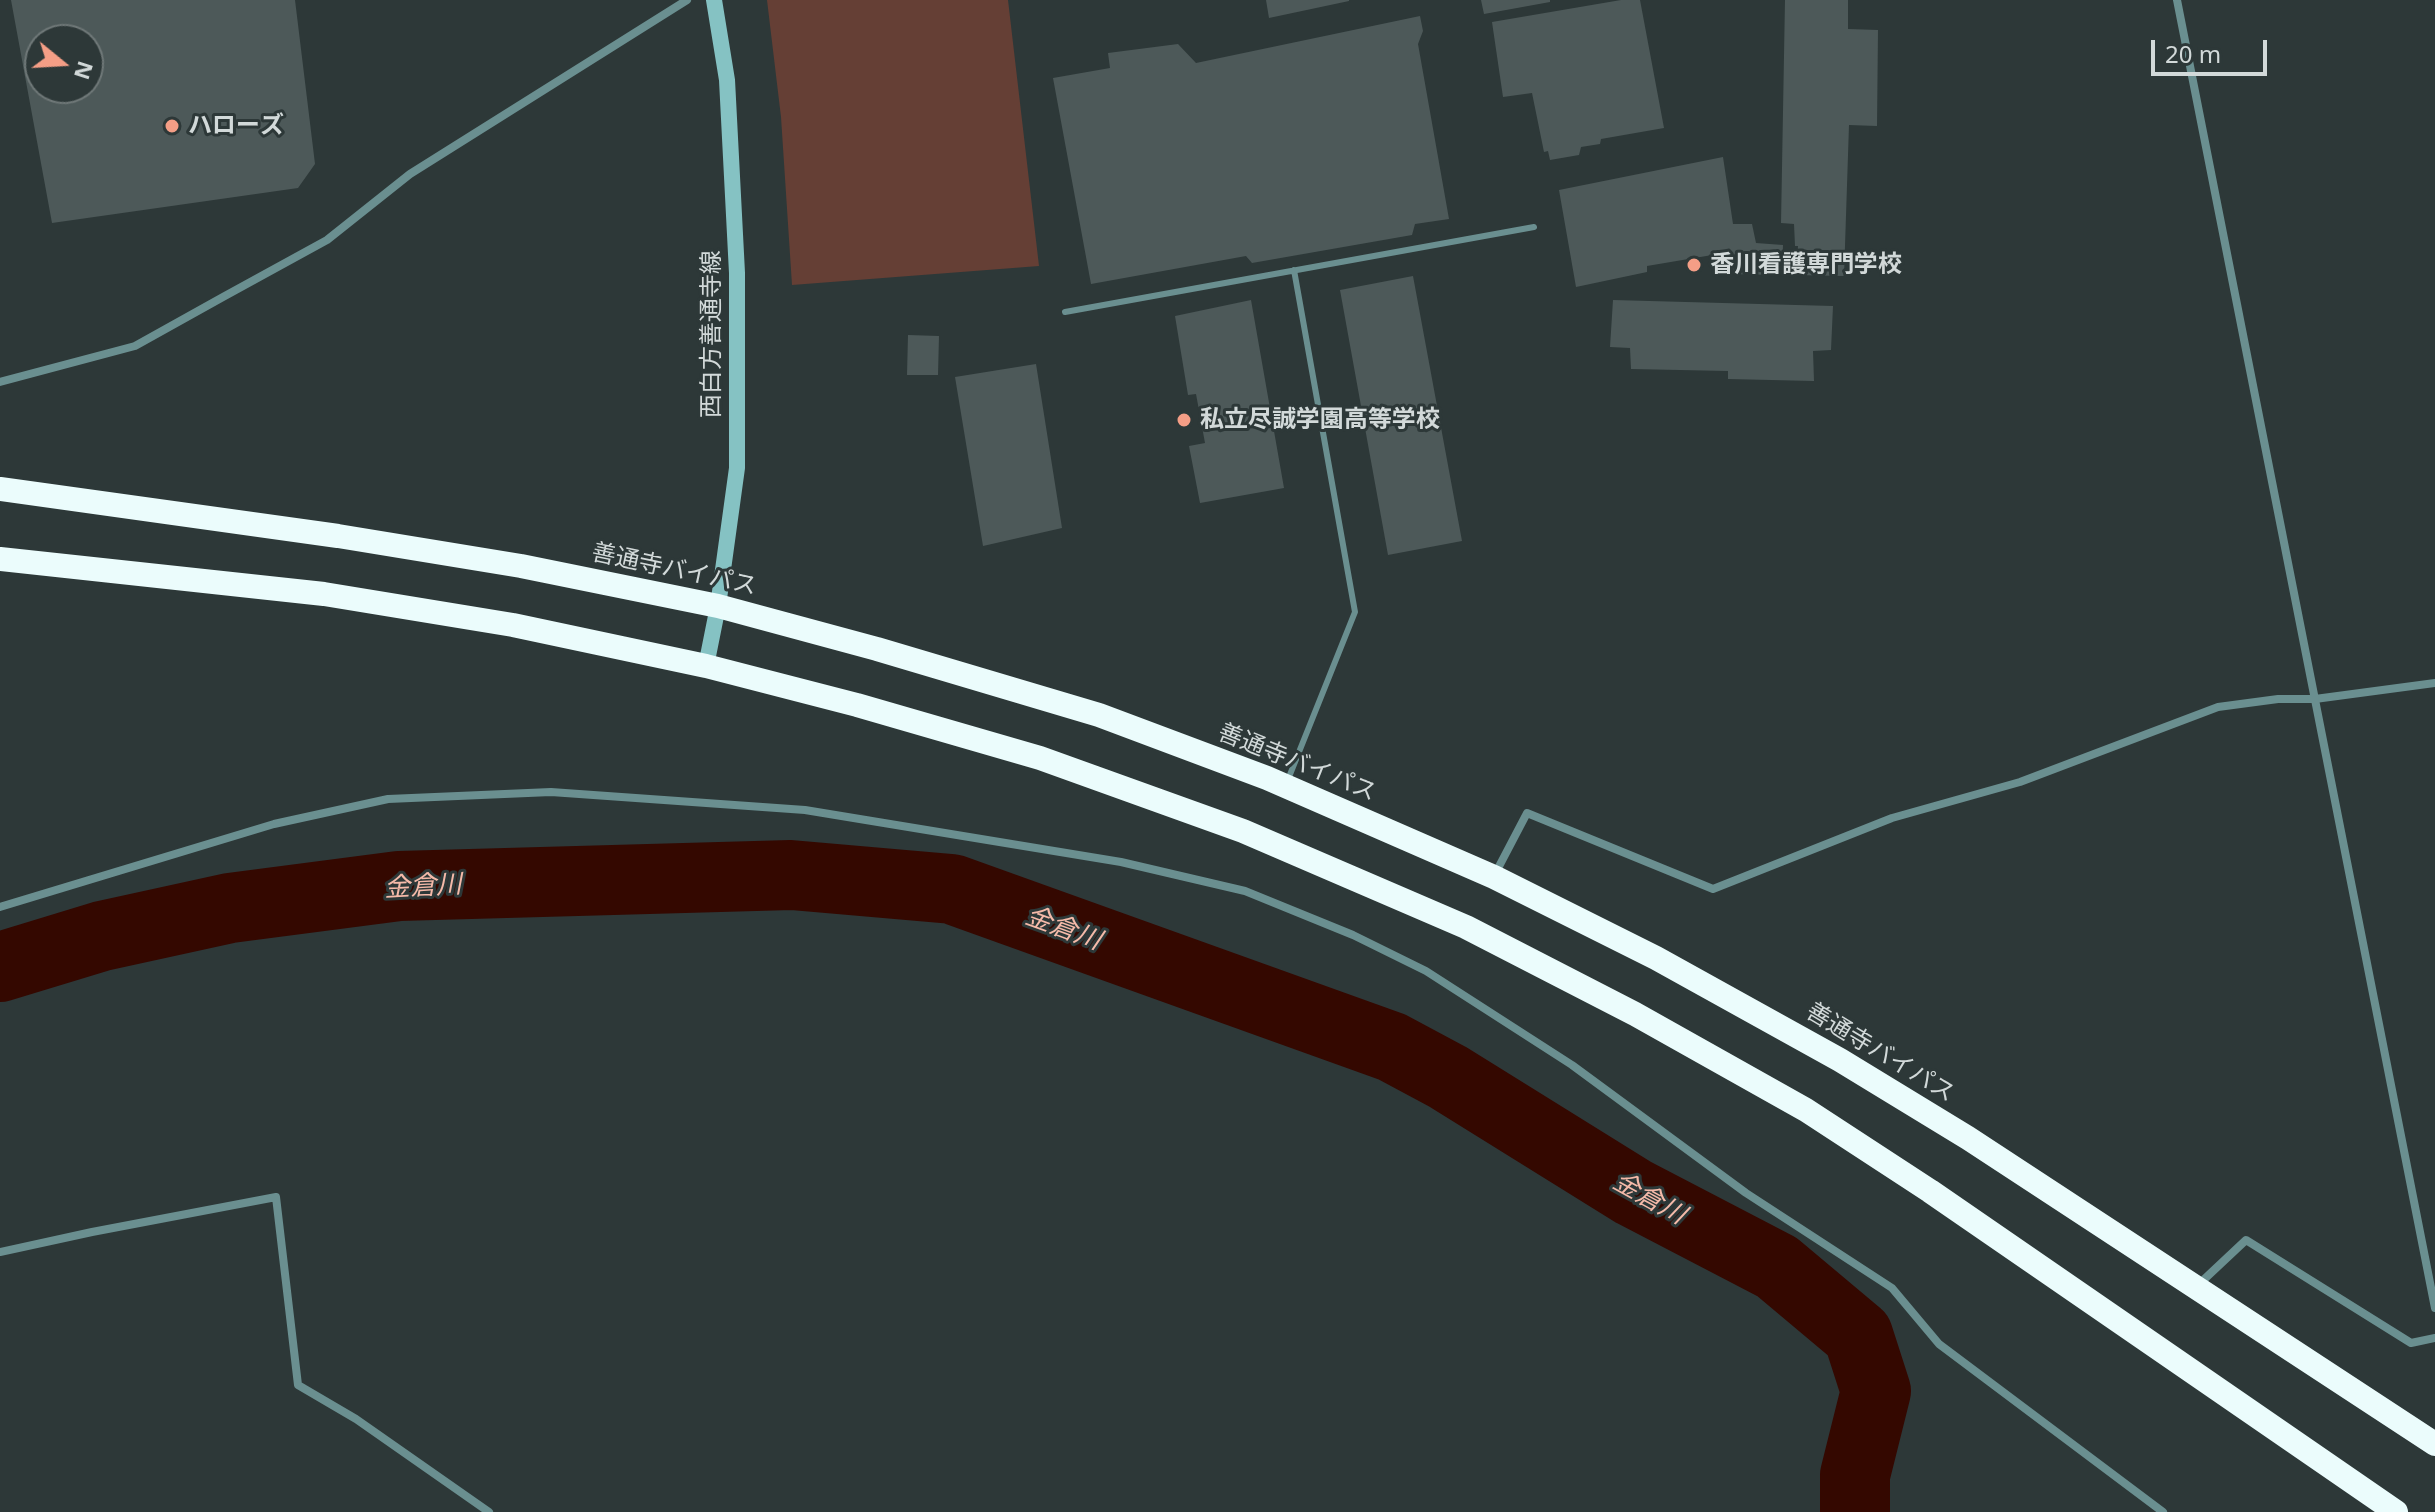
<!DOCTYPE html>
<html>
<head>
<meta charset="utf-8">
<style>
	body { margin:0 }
	#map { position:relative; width:2435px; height:1512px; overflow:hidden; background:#2d3838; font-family:"Noto Sans",sans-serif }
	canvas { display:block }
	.north { position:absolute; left:24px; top:24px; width:80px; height:80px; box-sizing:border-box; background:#2d3838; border:2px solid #6f7878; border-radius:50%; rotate:108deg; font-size:22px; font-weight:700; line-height:32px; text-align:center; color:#d2d9d9 }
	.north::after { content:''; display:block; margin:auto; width:28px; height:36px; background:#f49e86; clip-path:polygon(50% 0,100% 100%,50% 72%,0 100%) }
	.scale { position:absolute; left:2151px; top:40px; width:116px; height:36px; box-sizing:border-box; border:4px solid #d2d9d9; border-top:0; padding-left:10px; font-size:24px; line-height:28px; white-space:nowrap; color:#d2d9d9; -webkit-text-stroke:6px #2d3838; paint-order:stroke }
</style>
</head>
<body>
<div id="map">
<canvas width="2435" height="1512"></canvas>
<div class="north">N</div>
<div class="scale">20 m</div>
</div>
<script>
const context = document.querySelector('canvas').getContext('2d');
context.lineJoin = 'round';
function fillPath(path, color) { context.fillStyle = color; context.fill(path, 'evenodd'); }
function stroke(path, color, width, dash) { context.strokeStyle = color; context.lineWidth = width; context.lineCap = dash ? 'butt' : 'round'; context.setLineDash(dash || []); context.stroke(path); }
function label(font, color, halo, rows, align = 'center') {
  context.font = font + ' "Noto Sans","Noto Sans JP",sans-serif'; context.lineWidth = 6; context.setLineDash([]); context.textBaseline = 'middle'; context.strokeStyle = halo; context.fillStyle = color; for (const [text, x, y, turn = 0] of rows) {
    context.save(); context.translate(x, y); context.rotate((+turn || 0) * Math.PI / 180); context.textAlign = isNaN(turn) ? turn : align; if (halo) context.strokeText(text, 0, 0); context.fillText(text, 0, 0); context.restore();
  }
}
fillPath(new Path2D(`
	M767 0H1008L1039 266 792 285 781 117Z`), '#653f35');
stroke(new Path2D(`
	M0 967 102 936 230 908 399 886 791 875 952 889 1392 1047 1448 1077 1633 1192 1777 1267 1858 1335 1876 1391 1855 1475V1512`), '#340800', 70);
fillPath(new Path2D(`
	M11 0H295L315 164 298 188 52 223ZM40 40H88V88H40Z
	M1266 0H1349V1L1269 18Z
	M1481 0H1550V2L1484 14Z
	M1621 0H1640L1664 128 1601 139 1600 144 1581 147 1579 155 1550 160 1548 151 1544 152 1532 93 1503 97 1492 22Z
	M1785 0H1848V29L1878 30 1877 126 1849 125 1844 276 1796 275 1798 246H1795L1794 224 1781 223Z
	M1420 16 1423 31 1418 44 1449 219 1415 224 1412 235 1252 263 1246 256 1091 284 1053 78 1110 68 1108 53 1178 44 1196 63Z
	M1723 157 1733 224H1752L1756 243 1783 245 1782 275 1728 274 1724 253 1647 266V272L1576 287 1559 190Z
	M1413 276 1462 541 1388 555 1340 290Z
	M1251 300 1284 488 1200 503 1189 446 1205 443 1196 394 1188 395 1175 316Z
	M1613 300 1833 306 1831 350 1813 351 1814 381 1728 379V371L1631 369 1630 348 1610 347Z
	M908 335 939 336 938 375H907Z
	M1036 364 1062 528 983 546 955 377Z`), '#4d5959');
stroke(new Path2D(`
	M1065 312 1534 227
	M1287 782 1355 612 1294 270`), '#6a8f90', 6);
stroke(new Path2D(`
	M2177 0 2435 1308
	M0 382 135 346 223 297 327 240 410 174 687 0
	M1494 876 1527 813 1713 889 1892 818 2020 782 2218 707 2278 699H2315L2435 683
	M0 907 274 824 388 799 551 792 805 810 1121 862 1245 891 1353 935 1426 971 1572 1065 1746 1193 1892 1288 1939 1344 2163 1512
	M0 1252 92 1232 276 1197 298 1385 356 1419 489 1512
	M2197 1286 2246 1240 2411 1343 2435 1338`), '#6a8f90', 8);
stroke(new Path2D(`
	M706 666 718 606 737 468V273L727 80 714 0`), '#85c2c3', 16);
stroke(new Path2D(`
	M0 489 338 536 521 566 718 606 877 649 1099 715 1267 778 1494 877 1656 958 1840 1060 1968 1138 2435 1444
	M0 559 324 594 513 625 706 666 857 705 1040 758 1243 831 1466 927 1635 1014 1806 1110 1930 1191 2396 1512`), '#ebfcfc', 24);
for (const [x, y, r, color] of [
	[172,126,8,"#f49e86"],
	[1694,265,8,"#f49e86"],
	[1184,420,8,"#f49e86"]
]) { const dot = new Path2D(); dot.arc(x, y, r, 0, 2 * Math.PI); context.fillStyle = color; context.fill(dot); stroke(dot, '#2d3838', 3); }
label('bold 24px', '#d2d9d9', '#2d3838', [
	["ハローズ",188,126],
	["香川看護専門学校",1710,265],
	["私立尽誠学園高等学校",1200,420]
], 'left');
label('24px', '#d2d9d9', '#2d3838', [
	["西白方善通寺線",712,334,-90],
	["善通寺バイパス",674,570,12],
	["善通寺バイパス",1297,763,22],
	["善通寺バイパス",1880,1053,31]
]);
label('italic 26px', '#f5baa9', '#2d3838', [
	["金倉川",423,887,-3],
	["金倉川",1063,929,20],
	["金倉川",1649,1199,29]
]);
</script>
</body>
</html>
